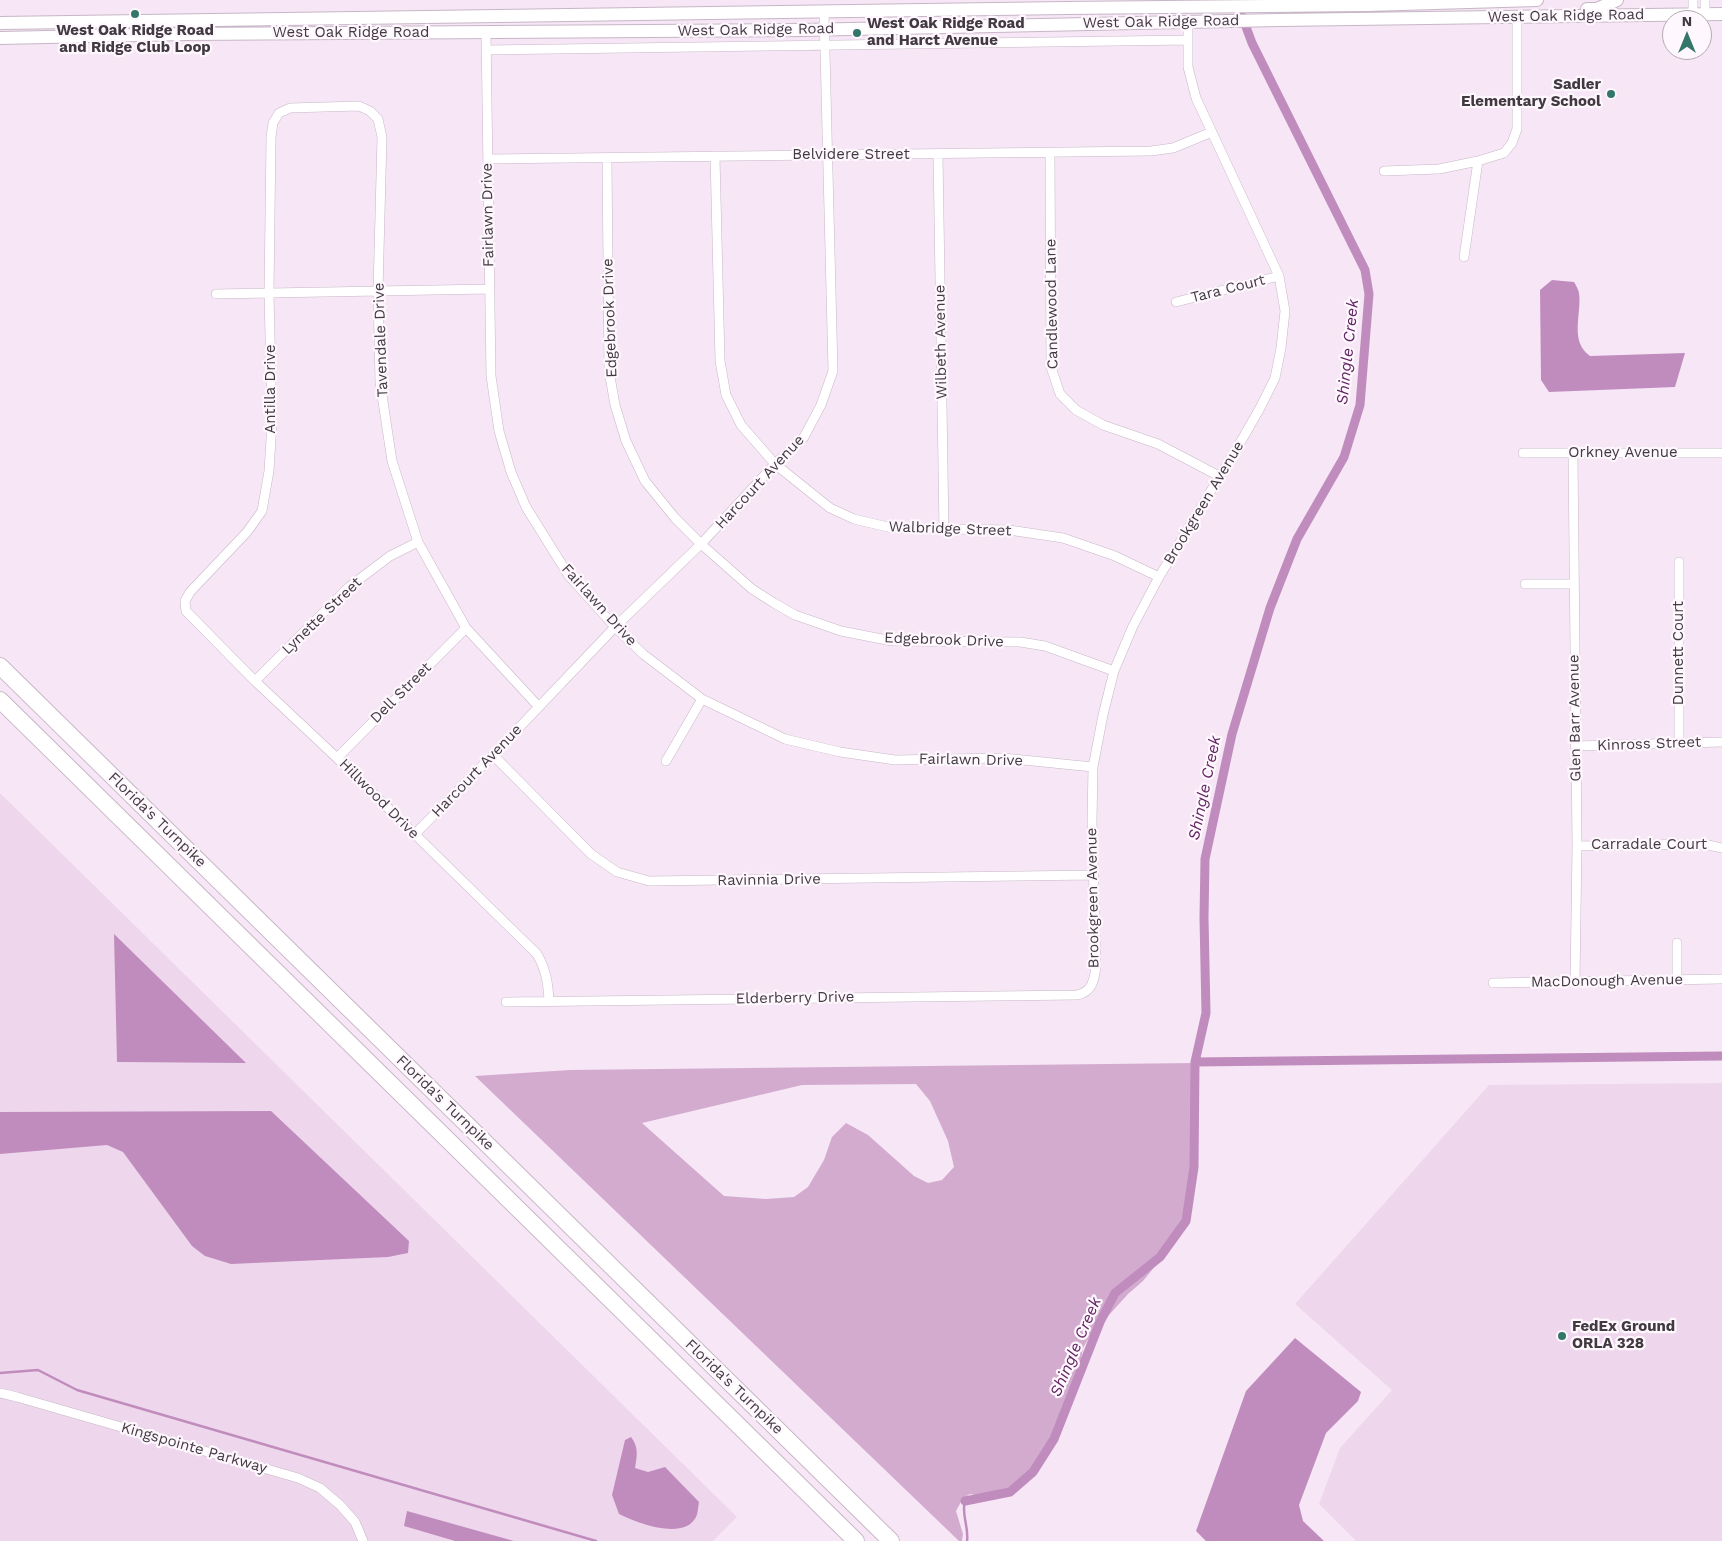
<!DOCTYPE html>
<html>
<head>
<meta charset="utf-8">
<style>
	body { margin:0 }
	#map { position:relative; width:1722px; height:1541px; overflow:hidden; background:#f7e6f6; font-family:"Work Sans",sans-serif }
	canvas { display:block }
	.north { position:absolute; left:1662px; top:10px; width:50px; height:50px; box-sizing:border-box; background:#fef7fd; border:1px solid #b2acb2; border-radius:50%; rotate:0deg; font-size:14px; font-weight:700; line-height:20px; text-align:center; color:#413b41 }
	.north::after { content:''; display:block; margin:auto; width:18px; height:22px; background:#34776a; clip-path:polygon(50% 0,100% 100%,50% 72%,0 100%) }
</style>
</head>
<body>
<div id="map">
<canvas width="1722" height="1541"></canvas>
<div class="north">N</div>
</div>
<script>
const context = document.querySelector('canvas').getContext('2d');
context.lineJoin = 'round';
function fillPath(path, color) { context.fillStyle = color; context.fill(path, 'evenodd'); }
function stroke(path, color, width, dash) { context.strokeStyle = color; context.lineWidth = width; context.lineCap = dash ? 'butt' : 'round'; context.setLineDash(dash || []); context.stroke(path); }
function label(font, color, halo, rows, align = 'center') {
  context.font = font + ' "Work Sans",sans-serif'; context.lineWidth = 4.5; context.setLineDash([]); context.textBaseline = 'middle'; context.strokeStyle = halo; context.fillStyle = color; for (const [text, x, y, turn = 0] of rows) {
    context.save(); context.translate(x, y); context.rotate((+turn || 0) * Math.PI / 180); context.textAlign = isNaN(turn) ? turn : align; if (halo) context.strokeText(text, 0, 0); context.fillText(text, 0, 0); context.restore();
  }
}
fillPath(new Path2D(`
	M0 793 737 1517 713 1541H0Z
	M1722 1083V1541H1356L1319 1504 1340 1448 1392 1390 1295 1304 1489 1085Z`), '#eed7ec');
fillPath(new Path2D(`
	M1196 1063 1195 1147 1192 1186 1183 1224 1165 1254 1143 1281 1128 1294 1090 1336 1083 1348 1074 1397 1044 1452 1019 1482 1004 1495 996 1498 970 1494 963 1498 956 1511 963 1534 962 1541H959L475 1076 570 1070ZM916 1084 930 1101 948 1141 954 1167 942 1180 928 1183 914 1176 868 1135 846 1123 832 1137 824 1160 808 1187 794 1197 766 1199 724 1196 642 1123 802 1085Z`), '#d2abcf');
fillPath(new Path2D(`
	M1552 280 1574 282C1576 285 1578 289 1579 293 1582 314 1569 341 1590 356L1685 353 1675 387 1549 392 1541 380 1540 290Z
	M114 934 246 1063 117 1062Z
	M271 1111 409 1241 408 1253 388 1257 231 1264 205 1256 192 1246 123 1152 107 1145 0 1154V1112Z
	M1295 1338 1361 1392 1358 1401 1326 1433 1299 1505 1303 1521 1324 1541H1206L1196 1531 1246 1391Z
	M631 1437C639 1447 637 1456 635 1468L648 1472 665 1467 699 1502C698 1507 698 1513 696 1517 684 1541 637 1523 619 1514L612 1495 625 1440Z
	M407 1511 514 1541H455L404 1526Z`), '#c08cbd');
stroke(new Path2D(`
	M0 1373 38 1370 77 1390 596 1541
	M965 1501C961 1515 969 1526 967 1541`), '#c08cbd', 2.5);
stroke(new Path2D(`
	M1195 1062 1722 1056
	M965 1501 1010 1492 1033 1472 1054 1439 1100 1322 1115 1293 1160 1257 1186 1221 1194 1167 1195 1062 1206 1013 1204 918 1205 859 1232 734 1270 608 1297 539 1344 457 1360 405 1369 294 1365 270 1252 43 1236 0`), '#c08cbd', 9);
const street = new Path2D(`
	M1693 0V14
	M1705 0V14
	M486 32 491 376 499 431 511 472 526 507 569 576 615 627 643 654 702 699 785 739 840 752 895 760 1003 758 1093 767
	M487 50 1188 40
	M1050 153 1051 367 1060 394 1076 410 1103 425 1158 444 1219 476
	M938 154 944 530
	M715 156 720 361 726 395 741 425 775 464 830 508 854 519 892 528 1009 530 1063 538 1115 556 1159 577
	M488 159 1151 151 1173 148 1212 132
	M607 159 609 371 615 405 626 441 645 481 675 518 701 544 752 589 774 603 795 615 841 631 892 641 1020 642 1045 646 1114 671
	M1384 171 1439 169 1478 161 1504 153 1512 143 1517 129V17
	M1464 257 1478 161
	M216 294 489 289
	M1176 302 1279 276
	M1523 453H1722
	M1573 453 1577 846 1575 982
	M1679 562V744
	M1525 584H1573
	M255 681 349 587 390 556 418 542
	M539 707 466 628 418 542 392 461 380 382 378 291 382 137 378 119 370 111 359 106 290 108 279 113 273 123 271 137 269 293 272 423 269 471 262 511 247 532 190 592 185 601 186 611 255 681 337 758 537 954C546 970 548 982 549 1001
	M1575 746 1722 742
	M493 755 591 854 617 872 649 881 1093 875
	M337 758 466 628
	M666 761 702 699
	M414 835 493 755 615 627 701 544 775 464 804 437 821 405 833 371 824 11
	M1577 846 1704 844 1722 848
	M1677 943V980
	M1493 983 1722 979
	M506 1002 1077 995C1092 992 1094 981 1096 967L1092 821 1093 767 1103 715 1114 671 1133 626 1159 577 1244 436 1260 408 1275 378 1281 348 1285 311 1279 276 1196 98 1188 67V22
	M0 1393 17 1397 298 1478 320 1488 340 1505 355 1522 363 1541`);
const secondary = new Path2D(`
	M1587 9H1597L1617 0
	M0 23 1066 8 1367 5 1537 0
	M0 38 187 34 803 30 1279 20 1722 14`);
const highway = new Path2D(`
	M0 666 891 1541
	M0 700 856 1541`);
stroke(street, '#c7b7c6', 10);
stroke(secondary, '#c7b7c6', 14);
stroke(highway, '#c7b7c6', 18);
stroke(street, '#fff', 9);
stroke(secondary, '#fff', 12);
stroke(highway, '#fff', 16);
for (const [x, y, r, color] of [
	[135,14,5,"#34776a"],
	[857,33,5,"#34776a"],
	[1611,94,5,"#34776a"],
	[1562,1336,5,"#34776a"]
]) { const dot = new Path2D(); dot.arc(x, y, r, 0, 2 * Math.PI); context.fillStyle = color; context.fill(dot); stroke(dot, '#fef7fd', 2); }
label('15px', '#413b41', '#fef7fd', [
	["West Oak Ridge Road",1566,16,-1],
	["West Oak Ridge Road",1161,22,-1],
	["West Oak Ridge Road",756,30,-1],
	["West Oak Ridge Road",351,33],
	["Belvidere Street",851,155],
	["Fairlawn Drive",488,215,-91],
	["Tara Court",1228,289,-14],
	["Candlewood Lane",1052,304,-91],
	["Edgebrook Drive",610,318,-92],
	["Tavendale Drive",381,340,-92],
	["Wilbeth Avenue",941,342,-91],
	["Antilla Drive",271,389,-90],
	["Orkney Avenue",1623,453],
	["Harcourt Avenue",760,482,-47],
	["Brookgreen Avenue",1204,503,-59],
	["Walbridge Street",950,529,2],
	["Fairlawn Drive",599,605,48],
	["Lynette Street",322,616,-44],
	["Edgebrook Drive",944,640,2],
	["Dunnett Court",1679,653,-90],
	["Dell Street",401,693,-45],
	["Glen Barr Avenue",1575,718,-91],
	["Kinross Street",1649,744,-2],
	["Fairlawn Drive",971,760,1],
	["Harcourt Avenue",477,771,-46],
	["Hillwood Drive",379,799,45],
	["Florida's Turnpike",157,820,44],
	["Carradale Court",1649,845],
	["Ravinnia Drive",769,880,-1],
	["Brookgreen Avenue",1093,898,-91],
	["MacDonough Avenue",1607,981,-1],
	["Elderberry Drive",795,998,-1],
	["Florida's Turnpike",445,1103,44],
	["Florida's Turnpike",734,1387,44],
	["Kingspointe Parkway",194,1448,16]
]);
label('bold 15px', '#413b41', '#fef7fd', [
	["West Oak Ridge Road",867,24],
	["and Harct Avenue",867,41],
	["West Oak Ridge Road",135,31,"center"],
	["and Ridge Club Loop",135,48,"center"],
	["Sadler",1601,85,"right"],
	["Elementary School",1601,102,"right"],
	["FedEx Ground",1572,1327],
	["ORLA 328",1572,1344]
], 'left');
label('italic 16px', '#622462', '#fef7fd', [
	["Shingle Creek",1348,352,-84],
	["Shingle Creek",1205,788,-78],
	["Shingle Creek",1076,1347,-67]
]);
</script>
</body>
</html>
